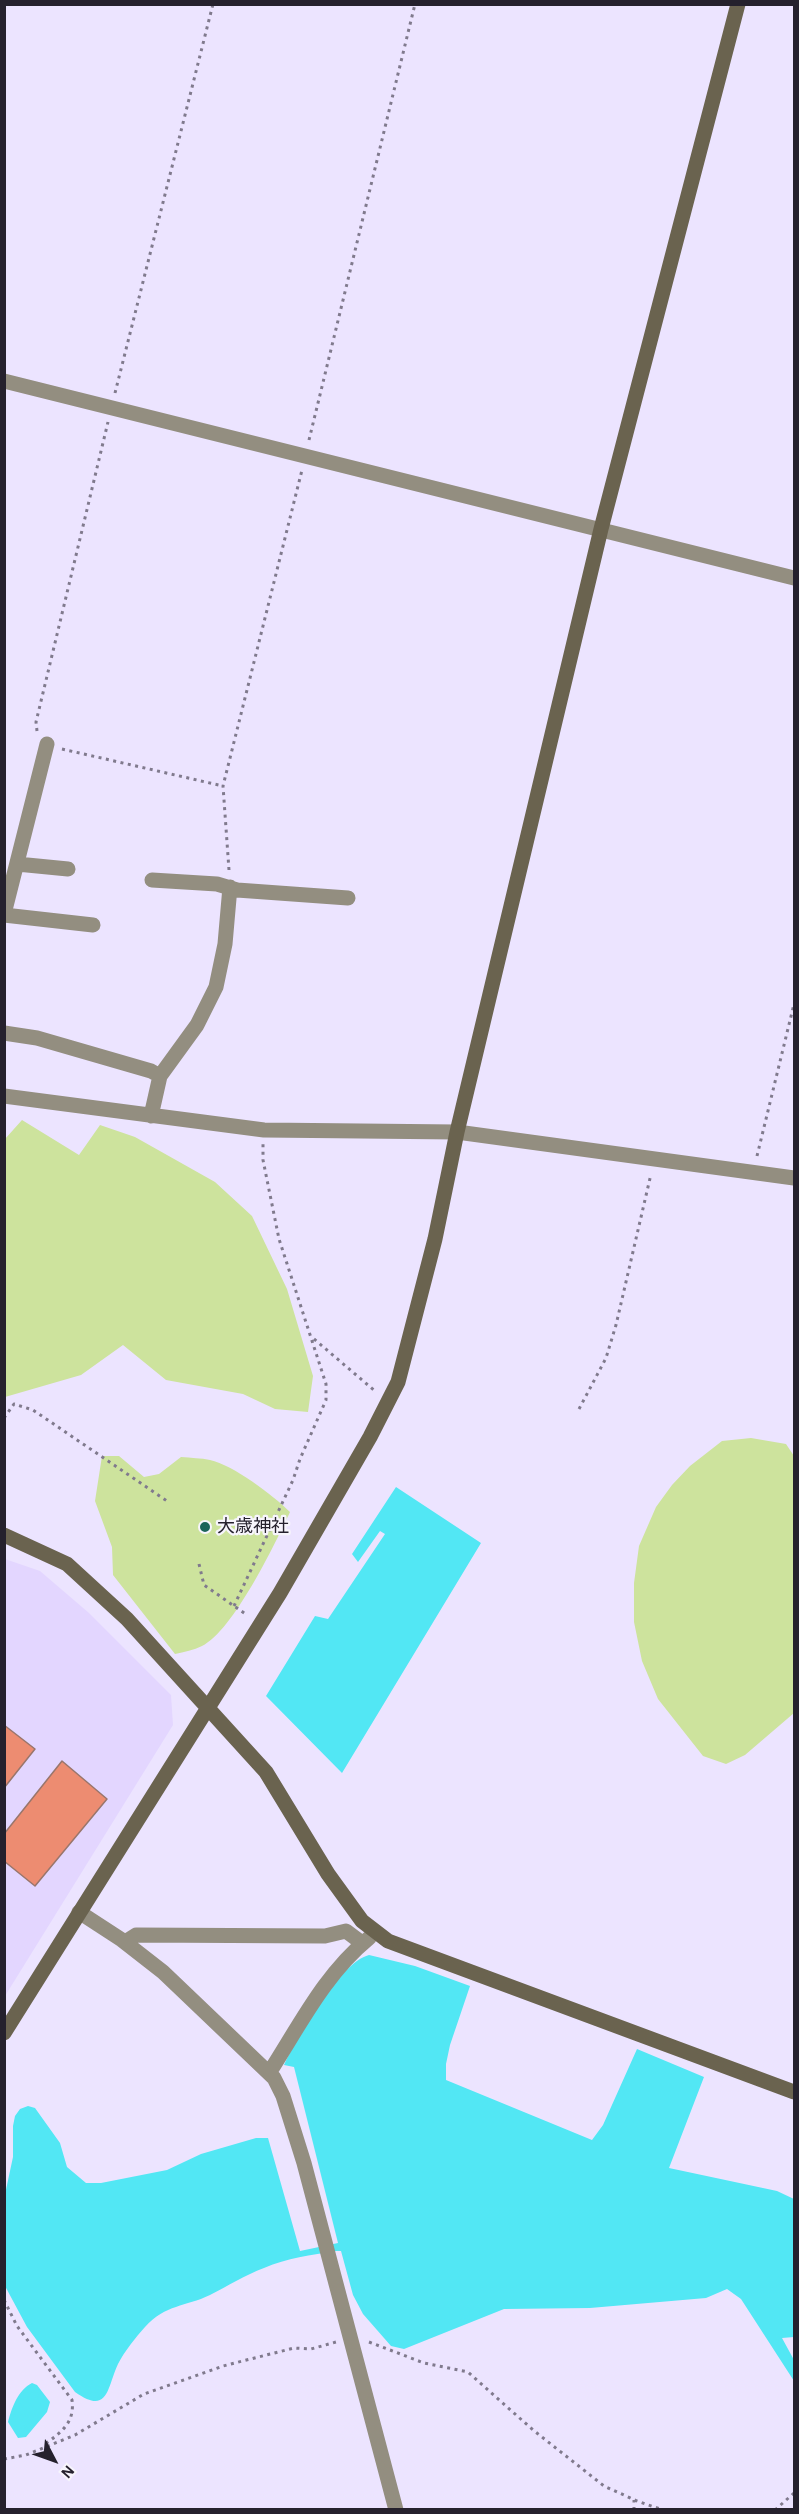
<!DOCTYPE html>
<html>
<head>
<meta charset="utf-8">
<style>
	body { margin:0 }
	#map { position:relative; width:799px; height:2514px; overflow:hidden; background:#ece4ff; font-family:"Alegreya Sans",sans-serif }
	canvas { display:block }
	.frame { position:absolute; inset:0; border:6px solid #25212d; pointer-events:none }
	.north { position:absolute; left:24px; top:2430px; width:60px; height:60px; -webkit-text-stroke:4px #f7f5fc; paint-order:stroke; rotate:131deg; font-size:16px; font-weight:700; line-height:24px; text-align:center; color:#25212d }
	.north::after { content:''; display:block; margin:auto; width:21px; height:27px; background:#25212d; clip-path:polygon(50% 0,100% 100%,50% 72%,0 100%) }
</style>
</head>
<body>
<div id="map">
<canvas width="799" height="2514"></canvas>
<div class="frame"></div>
<div class="north">N</div>
</div>
<script>
const context = document.querySelector('canvas').getContext('2d');
context.lineJoin = 'round';
function fillPath(path, color) { context.fillStyle = color; context.fill(path, 'evenodd'); }
function stroke(path, color, width, dash) { context.strokeStyle = color; context.lineWidth = width; context.lineCap = dash ? 'butt' : 'round'; context.setLineDash(dash || []); context.stroke(path); }
function label(font, color, halo, rows, align = 'center') {
  context.font = font + ' "Alegreya Sans","Noto Sans JP",sans-serif'; context.lineWidth = 4.5; context.setLineDash([]); context.textBaseline = 'middle'; context.strokeStyle = halo; context.fillStyle = color; for (const [text, x, y, turn = 0] of rows) {
    context.save(); context.translate(x, y); context.rotate((+turn || 0) * Math.PI / 180); context.textAlign = isNaN(turn) ? turn : align; if (halo) context.strokeText(text, 0, 0); context.fillText(text, 0, 0); context.restore();
  }
}
fillPath(new Path2D(`
	M5 1559 40 1571 89 1613 171 1695 173 1725 5 1996Z`), '#e3d6ff');
fillPath(new Path2D(`
	M22 1120 79 1155 100 1125 135 1137 215 1182 252 1216 287 1289 313 1376 308 1412 275 1409 243 1394 166 1380 123 1345 81 1375 5 1397V1139Z
	M751 1438 786 1444 794 1456V1713L745 1755 726 1764 703 1756 658 1699 642 1661 634 1622V1583L639 1546 656 1507 672 1485 690 1466 722 1441Z
	M102 1456H119L144 1477 159 1474 181 1457C191 1458 201 1458 210 1460 233 1465 273 1495 290 1512 275 1544 233 1631 202 1646 194 1650 184 1652 175 1654L113 1575 112 1547 95 1501Z`), '#cde39d');
fillPath(new Path2D(`
	M396 1487 481 1543 342 1773 266 1696 315 1616 328 1619 385 1534 380 1531 358 1562 352 1554Z
	M369 1955 415 1966 470 1986 450 2045 446 2064V2080L592 2140 603 2125 637 2049 704 2077 669 2168 777 2191 794 2199V2337L782 2338 794 2360V2381L741 2299 727 2289 706 2298 590 2308 504 2309 404 2349 391 2346 363 2314 353 2295 341 2251H336C311 2255 287 2258 264 2268 245 2275 228 2286 210 2295 185 2307 166 2304 145 2327 136 2337 124 2352 118 2364 107 2387 109 2416 75 2392L27 2327 5 2286 4 2199 13 2157V2126L15 2116 20 2109 28 2106 35 2108 60 2143 67 2167 86 2183H101L167 2170 201 2154 256 2138H268L300 2251 338 2243 294 2067 284 2065C298 2036 339 1963 369 1955Z
	M32 2383 37 2385 50 2402 47 2412 26 2437 18 2438 8 2422C12 2407 18 2390 32 2383Z`), '#52e7f4');
const building = new Path2D(`
	M4 1725 35 1749 4 1788Z
	M62 1761 107 1799 35 1886 4 1861V1834Z`);
fillPath(building, '#ed8c71');
stroke(building, '#99766c', 1.5);
stroke(new Path2D(`
	M115 393 213 4
	M309 440 415 4
	M37 731 36 722 108 422
	M62 749 223 786
	M229 870 223 786 302 470
	M757 1156 794 1004
	M314 1339 375 1391
	M579 1409 606 1358 616 1325 651 1174
	M4 1418 14 1404 33 1410 167 1501
	M199 1564 204 1585 247 1615
	M234 1606 293 1480 300 1459 326 1400V1384L279 1239 263 1160V1144
	M4 2300 17 2326 72 2400C75 2422 62 2432 45 2444L46 2447
	M369 2342 424 2363 468 2372 533 2430 604 2486 637 2501 663 2510
	M4 2459 26 2455 75 2435 144 2394 223 2366 294 2348 311 2349 336 2342
	M634 2510V2500
	M775 2510 794 2493`), '#807a8d', 3, [3, 4.5]);
stroke(new Path2D(`
	M4 381 794 578
	M17 864 68 869
	M152 880 217 884 237 890 348 898
	M4 914 47 744
	M4 915 93 925
	M4 1033 37 1038 151 1071 160 1076
	M4 1096 264 1130 457 1132 794 1178
	M151 1116 160 1076 197 1025 216 987 225 944 230 887
	M79 1912 122 1940 163 1972 274 2078 283 2096 304 2163 396 2510
	M125 1942 136 1935 325 1936 346 1931 362 1943
	M269 2073C300 2025 324 1975 369 1938`), '#938e80', 15);
stroke(new Path2D(`
	M4 1535 67 1564 127 1619 266 1772 328 1874 362 1921 388 1941 794 2092
	M4 2033 280 1593 370 1437 398 1382 435 1239 457 1132 601 529 738 4`), '#6a634f', 15);
for (const [x, y, r, color] of [
	[205,1527,6,"#1b6459"]
]) { const dot = new Path2D(); dot.arc(x, y, r, 0, 2 * Math.PI); context.fillStyle = color; context.fill(dot); stroke(dot, '#f7f5fc', 2); }
label('18px', '#25212d', '#f7f5fc', [
	["大歳神社",217,1527]
], 'left');
</script>
</body>
</html>
